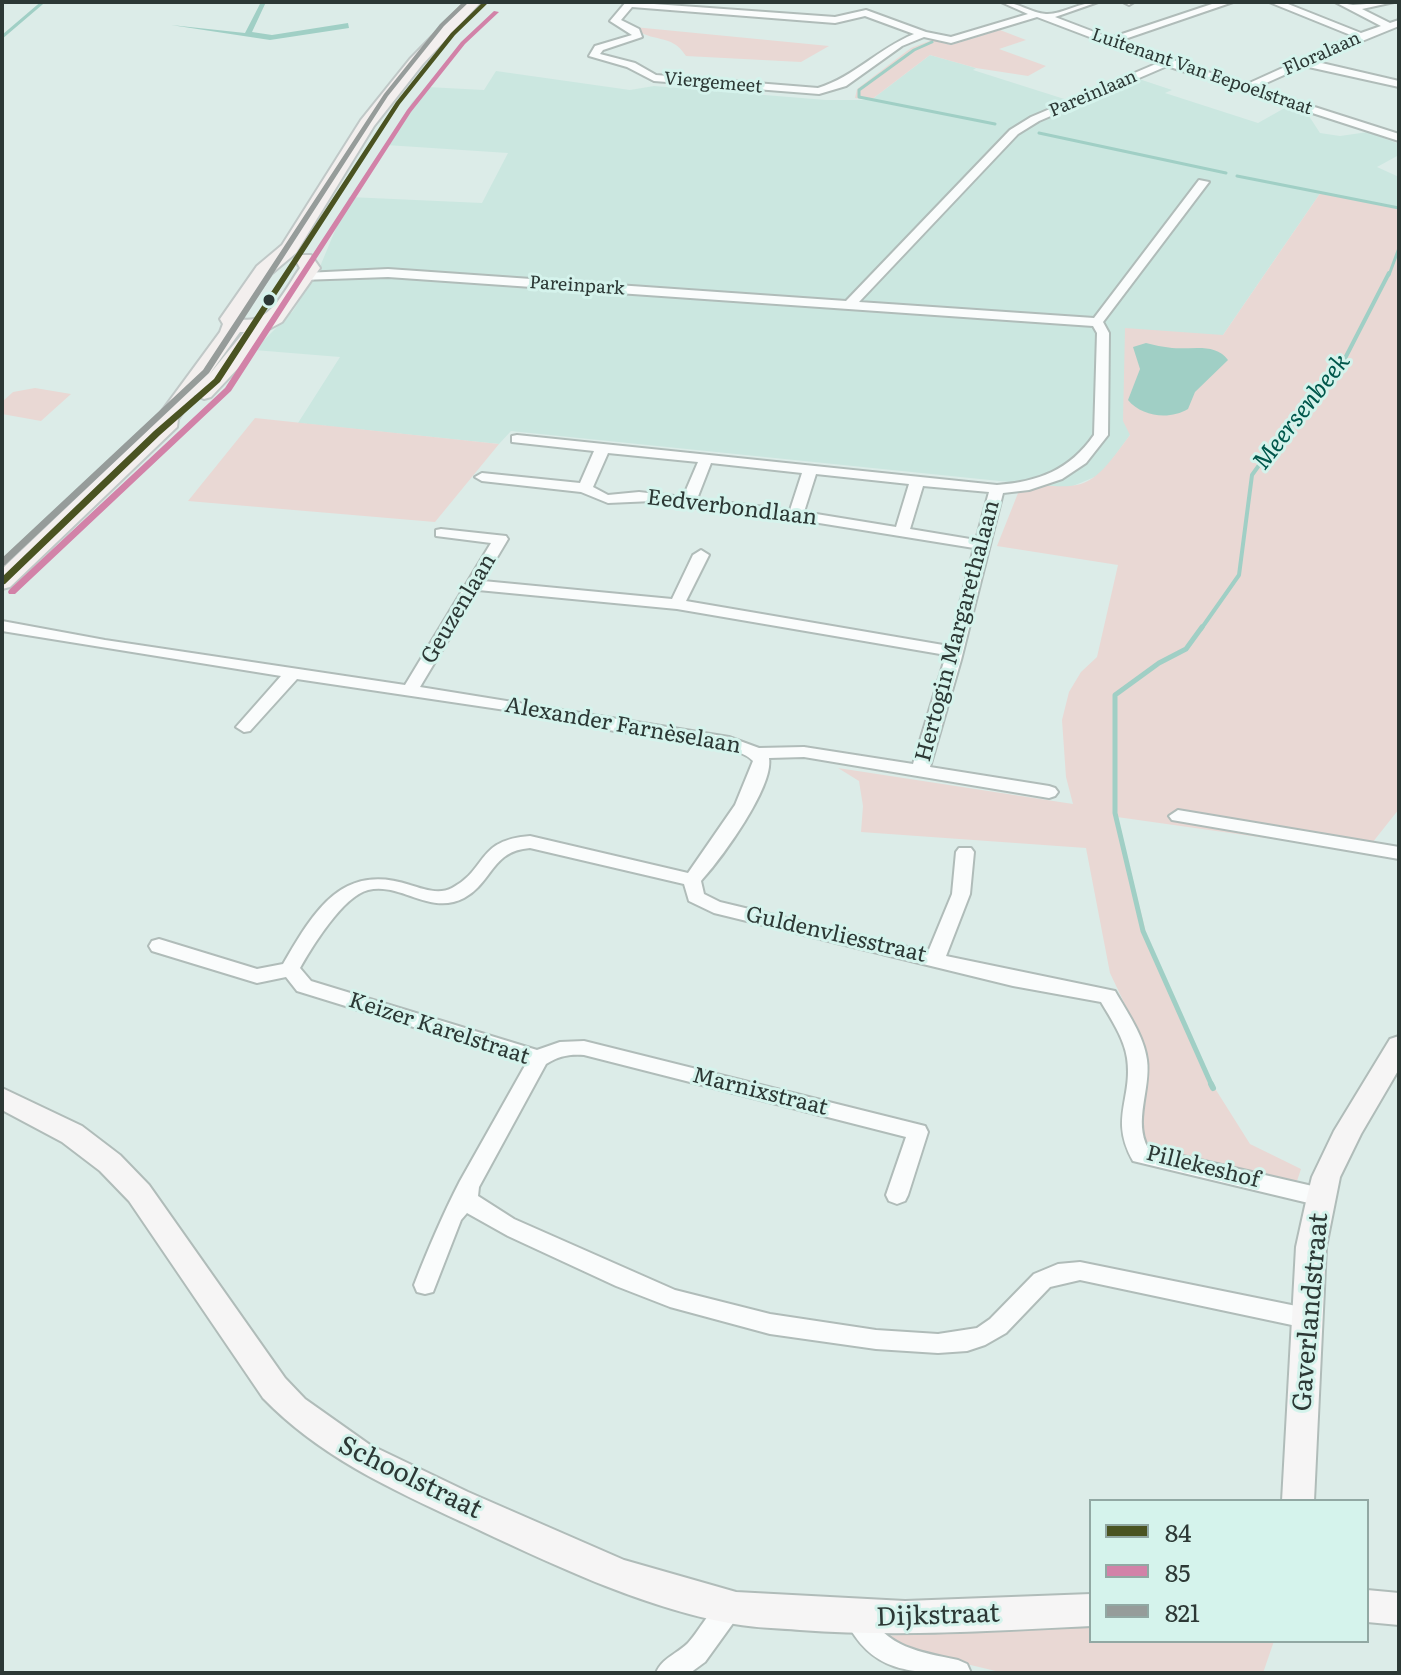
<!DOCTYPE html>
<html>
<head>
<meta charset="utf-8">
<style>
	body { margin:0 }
	#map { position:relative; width:1401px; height:1675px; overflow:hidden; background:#dcece8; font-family:Literata,serif }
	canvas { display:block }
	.frame { position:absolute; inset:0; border:4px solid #2c3835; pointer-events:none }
	.legend { position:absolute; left:1089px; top:1499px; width:280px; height:144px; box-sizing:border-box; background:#d5f3ec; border:2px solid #91a8a3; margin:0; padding:10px 14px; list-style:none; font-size:24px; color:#2c3835 }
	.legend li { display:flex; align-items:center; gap:16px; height:40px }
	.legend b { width:40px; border:2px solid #91a8a3 }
</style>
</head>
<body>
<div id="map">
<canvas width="1401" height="1675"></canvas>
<div class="frame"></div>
<ul class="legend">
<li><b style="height:10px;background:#4a5321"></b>84</li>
<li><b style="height:10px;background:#d282a8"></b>85</li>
<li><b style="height:10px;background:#969c9a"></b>821</li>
</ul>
</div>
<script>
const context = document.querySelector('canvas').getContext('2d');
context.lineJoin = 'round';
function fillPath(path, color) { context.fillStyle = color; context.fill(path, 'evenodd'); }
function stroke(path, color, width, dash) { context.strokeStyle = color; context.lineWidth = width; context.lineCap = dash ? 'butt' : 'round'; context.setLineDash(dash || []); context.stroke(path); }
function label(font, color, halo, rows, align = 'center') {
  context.font = font + ' Literata,serif'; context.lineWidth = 6; context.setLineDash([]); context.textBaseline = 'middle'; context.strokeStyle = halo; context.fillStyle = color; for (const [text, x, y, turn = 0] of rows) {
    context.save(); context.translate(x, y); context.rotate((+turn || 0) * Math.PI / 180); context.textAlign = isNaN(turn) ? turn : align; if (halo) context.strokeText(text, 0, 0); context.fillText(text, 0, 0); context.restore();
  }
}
fillPath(new Path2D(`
	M930 55 976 68 973 70 1080 104 1139 79 1172 90 1165 93 1258 123 1290 105 1305 110 1320 133 1340 136 1368 132 1399 144V155L1377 167 1399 177V207L1321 192 1223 335 1130 435 1102 474 1068 488 511 431 499 444 298 423 340 357 254 350 293 311 319 269 349 197 482 203 508 153 386 145 412 102 427 87 484 90 496 71 630 90 654 86 826 100H871Z`), '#cbe7e0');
fillPath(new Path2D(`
	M634 27 829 46 801 62 686 56C671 32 651 44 634 27Z
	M1000 30 1026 40 999 49 1046 66 1028 76 976 68 930 55 871 100 855 98 857 89 911 48 932 40 951 45Z
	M1321 192 1399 208V809L1365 852 1117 817 1147 936 1216 1090 1250 1144 1301 1169 1297 1181 1160 1153 1142 1137 1145 1047 1110 973 1086 848 861 832 863 806 859 781 838 768 1073 804 1066 777 1062 720 1069 692 1081 672 1097 657 1118 565 997 546 1022 483C1088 491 1091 488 1130 435L1123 421 1125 328 1223 335Z
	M35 388 71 394 41 421 2 414V402L13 392Z
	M255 418 499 444 435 522 188 501Z
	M1091 1627V1641H1274L1263 1673H1004L933 1656 913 1654 879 1636Z`), '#e9d8d4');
fillPath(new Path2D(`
	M261 2H266L252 32 272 35 348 23 349 28 270 40 171 25 245 33Z
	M1146 343C1154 345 1163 347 1172 348 1191 350 1215 342 1228 360L1195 392 1188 409C1170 420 1142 417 1128 400L1140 369 1133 347Z`), '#a0cfc5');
stroke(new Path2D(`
	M2 37 43 2
	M932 42 914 50 859 90V97L995 124
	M1039 133 1226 173
	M1237 176 1399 208
	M1389 275 1399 248`), '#a0cfc5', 3);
stroke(new Path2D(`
	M1201 629 1239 575 1252 475 1288 425 1339 370 1389 273`), '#a0cfc5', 4);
stroke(new Path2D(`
	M1202 627 1186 649 1159 663 1115 695V813L1143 931 1212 1086`), '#a0cfc5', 5);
stroke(new Path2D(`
	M1211 1084 1213 1088`), '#a0cfc5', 6);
const street = new Path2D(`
	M626 2 835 17 866 10 926 32 951 37 1028 14 1001 2C1018 2 1031 13 1046 14 1061 15 1080 2 1098 2L1055 17 1110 38 1218 2H1233L1119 41 1245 85 1353 36 1269 2H1283L1361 33 1381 26 1335 2 1353 5 1394 2 1362 9 1390 23 1399 20V26L1313 61 1399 81V87L1304 66 1255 88 1399 134V141L1167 66 1039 121 1018 134 859 302 1094 318 1199 180 1209 182 1103 322 1109 333 1108 435 1086 463 1062 479 1029 490 1003 493 961 660 930 767 1049 786 1055 788 1058 792 1055 796 1049 798 804 757 769 758C774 787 721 859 701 881L704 894 720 902 928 952 952 894 956 852 959 848H971L974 852 970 894 946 956 1115 991C1127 1012 1144 1036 1147 1060 1151 1089 1133 1121 1148 1148L1321 1188 1329 1191 1332 1197 1329 1203 1321 1206 1133 1161C1109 1118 1133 1099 1127 1058 1124 1038 1111 1019 1101 1002L1013 986 714 913 689 901 684 884 530 848C491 851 493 882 464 898 430 916 401 882 368 890 343 896 312 947 300 968L311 981 537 1050 560 1042 584 1041 925 1126 928 1132 908 1195 905 1201 897 1204 889 1201 886 1195 906 1137 584 1055C569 1054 559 1056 546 1064L479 1187 478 1196 514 1219 675 1290 770 1314 876 1330 938 1334 977 1328 990 1319 1034 1274 1058 1264 1080 1262 1306 1308 1314 1311 1317 1318 1314 1325 1306 1328 1080 1280 1050 1287 1006 1333 985 1345 967 1351 938 1353 876 1349 770 1334 670 1307 616 1286 508 1236 467 1213 461 1220 433 1292 425 1294 417 1292 414 1285C428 1249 443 1214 460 1181L527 1062 297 991 286 977 257 983 152 951 149 946 152 941 159 939 257 969 283 964C314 911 342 862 410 885 423 889 439 895 452 888 488 869 476 840 530 836L688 873 735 805 753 761C737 741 638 735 609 730 594 727 580 723 566 719L297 679 250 731 244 732 236 727 281 676 2 631V621L105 640 405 685 491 543 436 536V530L441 529 506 536 508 539 483 581 672 599 693 555 701 550 709 555 686 601 949 646 974 548 751 512H723L653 501 608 503 581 492 482 481 475 477 482 473 580 483 594 451 512 442V436L517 435 997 485C1038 482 1070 470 1094 435L1097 333 1093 326 388 277 301 280V274L305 273 388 269 846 301 1010 130 1031 117 1158 63 1037 17 951 43 924 37 902 46 846 86 819 94 654 81 627 67 589 56 595 46 632 35 610 21ZM632 7 835 23 865 16 914 34C879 48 854 77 818 88L656 75 635 63 600 54 603 50 642 37 639 29 621 20ZM608 453 698 462 683 497 639 492 608 495 593 487ZM711 463 802 473 790 510 697 499ZM816 474 909 484 896 527 804 512ZM923 486 989 492 976 540 910 529ZM478 590 677 609 946 655 913 764 804 747 759 748 729 737 420 687Z
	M1123 2H1134L1129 5Z
	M1178 810 1399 847V859L1172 820 1169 816Z
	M731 1596 740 1599 744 1608 705 1662 690 1673H656C662 1658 677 1654 688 1643 702 1628 712 1603 731 1596Z
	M858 1607 867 1610C886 1648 920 1652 958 1660L967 1664 971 1673C913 1673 872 1675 845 1619L849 1610Z`);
const secondary = new Path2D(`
	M1399 1036V1069L1361 1134 1340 1177 1326 1247 1314 1501H1282L1296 1247 1307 1197 1312 1177 1334 1131 1390 1039Z
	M2 1088 82 1126 120 1155 149 1185 285 1378 305 1399 370 1445 468 1492 624 1560 736 1592 905 1601 1091 1594V1626C994 1631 897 1637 800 1630 778 1628 756 1628 734 1624 639 1607 548 1562 462 1522 389 1488 319 1456 263 1398L129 1201 100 1171 62 1142 2 1110Z
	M1367 1590 1399 1593V1625L1367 1622Z`);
const primary = new Path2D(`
	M466 2H481L422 65 374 126 296 253 271 274 240 319C270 326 285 289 300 268L295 259 297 255H311L320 268 282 322 265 331 242 364 211 397 204 399 195 395 178 419 177 427 10 587 2 589V569L148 430 220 332 223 324 220 319 257 266 282 245 361 120 410 59ZM240 332H244L209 375 237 336Z`);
stroke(street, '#b0bcb9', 4);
stroke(secondary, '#b0bcb9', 4);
stroke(primary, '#c0c8c7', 4);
fillPath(street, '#fafcfc');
fillPath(secondary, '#f6f5f5');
fillPath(primary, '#f3efee');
fillPath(new Path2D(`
	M483 2H489L455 35 400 104 220 382 160 435 5 584 2 585V577L154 431 214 379 396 102 451 33Z`), '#4a5321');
fillPath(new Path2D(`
	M494 11 499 12 465 44 411 112 231 391 15 594H9L8 592 9 590 225 388 407 110 461 42Z`), '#d282a8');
fillPath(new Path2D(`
	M463 2H469L444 26 388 96 209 373 5 565 2 566V558L203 370 384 94 440 24Z`), '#969c9a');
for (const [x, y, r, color] of [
	[269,300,7,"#2c3835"]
]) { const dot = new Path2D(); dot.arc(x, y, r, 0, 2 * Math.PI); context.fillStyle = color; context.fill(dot); stroke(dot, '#d5f3ec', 3); }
label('18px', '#2c3835', '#d5f3ec', [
	["Floralaan",1322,54,-24],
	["Luitenant Van Eepoelstraat",1202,72,19],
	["Viergemeet",713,83,5],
	["Pareinlaan",1093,94,-23],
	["Pareinpark",577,286,4]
]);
label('22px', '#2c3835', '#d5f3ec', [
	["Eedverbondlaan",732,508,7],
	["Geuzenlaan",459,609,-59],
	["Hertogin Margarethalaan",958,631,-75],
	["Alexander Farnèselaan",623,726,10],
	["Guldenvliesstraat",836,935,13],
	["Keizer Karelstraat",439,1029,18],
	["Marnixstraat",760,1092,14],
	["Pillekeshof",1203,1167,14]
]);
label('italic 24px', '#00574b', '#d5f3ec', [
	["Meersenbeek",1302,412,-52]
]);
label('26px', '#2c3835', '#d5f3ec', [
	["Gaverlandstraat",1311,1312,-85],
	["Schoolstraat",410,1478,26],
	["Dijkstraat",938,1616,-2]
]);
</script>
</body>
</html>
